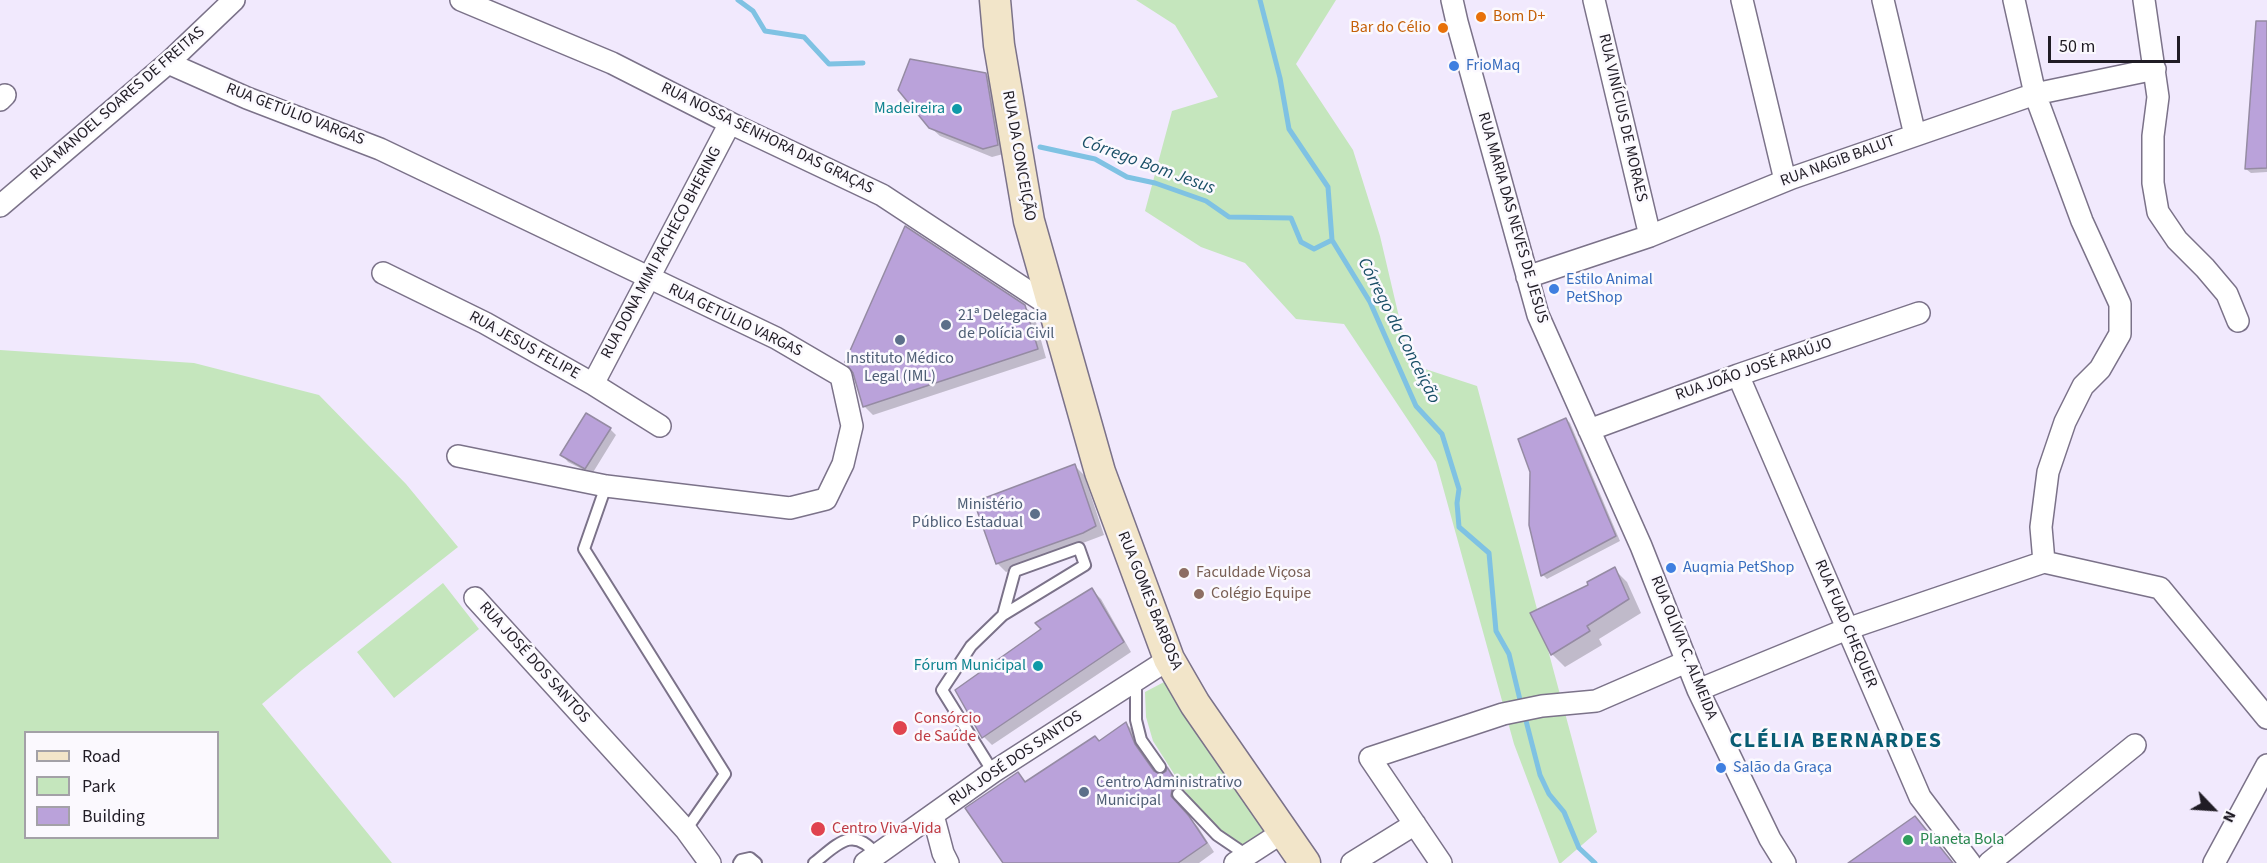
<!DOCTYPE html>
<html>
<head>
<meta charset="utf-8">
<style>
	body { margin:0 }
	#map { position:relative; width:2267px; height:863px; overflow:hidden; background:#f1e9fd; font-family:"Source Sans 3",sans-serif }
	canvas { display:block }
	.legend { position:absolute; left:24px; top:731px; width:195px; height:108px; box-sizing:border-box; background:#fbf9fe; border:2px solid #a3a1a7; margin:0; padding:8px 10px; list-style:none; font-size:18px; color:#201c25 }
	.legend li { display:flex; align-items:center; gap:12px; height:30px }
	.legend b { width:30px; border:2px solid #a3a1a7 }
	.north { position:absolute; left:2183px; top:779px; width:60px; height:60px; -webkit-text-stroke:4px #fbf9fe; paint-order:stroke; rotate:115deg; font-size:16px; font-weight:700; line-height:24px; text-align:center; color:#201c25 }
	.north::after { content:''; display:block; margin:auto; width:21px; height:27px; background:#201c25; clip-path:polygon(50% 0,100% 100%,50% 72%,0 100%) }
	.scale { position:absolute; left:2048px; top:36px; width:132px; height:27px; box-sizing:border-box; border:3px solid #201c25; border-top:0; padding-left:8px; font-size:18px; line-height:21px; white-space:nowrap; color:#201c25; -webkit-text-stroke:4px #fbf9fe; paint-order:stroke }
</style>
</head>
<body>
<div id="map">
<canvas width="2267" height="863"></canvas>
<ul class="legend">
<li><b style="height:8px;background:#f2e5c9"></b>Road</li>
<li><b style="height:16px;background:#c5e6bd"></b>Park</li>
<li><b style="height:16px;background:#baa2da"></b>Building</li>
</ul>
<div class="north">N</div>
<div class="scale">50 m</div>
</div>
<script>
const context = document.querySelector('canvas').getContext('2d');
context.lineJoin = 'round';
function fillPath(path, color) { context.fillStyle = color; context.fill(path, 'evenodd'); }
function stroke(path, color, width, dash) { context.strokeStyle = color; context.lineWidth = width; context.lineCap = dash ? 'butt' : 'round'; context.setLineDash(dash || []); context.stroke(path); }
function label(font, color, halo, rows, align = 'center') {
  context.font = font + ' "Source Sans 3",sans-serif'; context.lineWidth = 5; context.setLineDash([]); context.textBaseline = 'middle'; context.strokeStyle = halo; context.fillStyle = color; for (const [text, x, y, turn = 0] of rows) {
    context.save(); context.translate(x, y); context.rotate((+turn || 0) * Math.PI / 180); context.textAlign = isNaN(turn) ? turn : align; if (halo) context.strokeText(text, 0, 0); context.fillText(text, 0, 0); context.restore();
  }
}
fillPath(new Path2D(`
	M1136 0H1336L1296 64 1353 150 1380 236 1410 364 1477 386 1597 832 1561 863H1559L1514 744 1436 462 1344 324 1296 319 1245 263 1201 247 1145 211 1172 111 1218 97 1175 25Z
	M0 350 194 363 319 395 406 484 458 547 302 670 262 704 392 863H0ZM26 732H218V838H26Z
	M443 583 479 629 394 698 357 652Z
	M1166 681 1187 720 1266 829 1241 846 1213 825 1192 802 1153 741 1146 717 1145 692Z`), '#c5e6bd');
fillPath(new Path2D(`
	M2267 45V172L2251 173 2246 169Z
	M986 74 995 84 1007 153 992 157 940 136 930 127Z
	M1024 306 1034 315 1046 358 873 415 864 406 855 372Z
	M1566 419 1570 423 1620 541 1547 579 1543 575 1531 471Z
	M610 429 616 435 592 474 568 462 562 455Z
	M1075 466 1084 475 1104 535 1006 572 997 563Z
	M1614 569 1627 582 1641 613 1599 639 1602 645 1565 667 1552 654 1590 586Z
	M1092 590 1101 599 1131 652 992 745 984 737 1043 630Z
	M1126 724 1135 732 1143 754 1157 774 1161 776 1168 770 1176 778 1188 796 1181 798 1179 807 1198 827 1214 852 1199 863H1005L1018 774 1027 783 1099 742Z`), '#0003');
stroke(new Path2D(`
	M738 0 753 11 765 31 804 37 829 64 863 63
	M1260 0 1280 78 1289 129 1328 187 1332 240 1370 302 1416 406 1442 434 1459 489 1457 503 1459 527 1489 553 1496 631 1509 654 1521 704
	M1040 147 1095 159 1127 177 1155 183 1206 201 1229 217 1291 218 1301 242 1314 249 1332 240
	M1524 713 1540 775 1549 794 1564 812 1579 848 1595 863`), '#7fc2e3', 5);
const building = new Path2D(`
	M2256 21H2267V168L2245 169Z
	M910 59 986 73 998 145 983 149 929 128 898 90Z
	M905 226 1025 305 1038 349 863 407 853 373 845 362Z
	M586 413 611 428 585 469 560 455Z
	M1566 418 1616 536 1541 576 1529 525 1530 472 1518 439Z
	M1075 464 1096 526 1083 533 996 564 974 502Z
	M1615 567 1629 599 1587 626 1590 631 1551 655 1530 613 1588 585 1587 582Z
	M1092 588 1124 642 982 738 955 690 1041 629 1035 623Z
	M1126 722 1135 744 1154 771 1161 774 1166 771 1167 767 1180 787 1172 789 1171 796 1189 816 1207 843 1178 863H1003L965 808 1018 772 1025 782 1095 736 1099 741Z
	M1915 816 1953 863H1848Z`);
fillPath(building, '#baa2da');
stroke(building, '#958ba3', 1.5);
const lane = new Path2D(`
	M606 486 584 549 725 774 686 830
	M1136 679V720L1141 740 1160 767
	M993 772 942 690 971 646 1003 615 1085 565 1079 548 1015 571 1003 615
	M1178 794 1217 835 1248 856
	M739 863 741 860 750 858 756 863
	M814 863C837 845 852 825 876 854`);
const street = new Path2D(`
	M461 0 612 63 730 123 882 195 1055 309
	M1452 0 1457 22 1538 315 1641 546 1698 690 1770 839 1785 863
	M1594 0 1650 236
	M1742 0 1785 180
	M1883 0 1915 135
	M2014 0 2035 94 2082 221 2120 304V334L2100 369 2083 386 2065 422 2048 472 2041 527 2044 562 2160 588 2267 718
	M2144 0 2158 97 2153 136V183L2158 212 2177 240 2205 268 2227 294 2238 321
	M168 63 247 98 380 149 776 338 841 376 852 426 843 464 826 499 790 508 606 486 458 456
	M0 100 5 95
	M0 206 168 63 234 0
	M383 273 485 323 593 384 660 426
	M1527 277 1650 236 1792 178 2035 94 2155 69
	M1738 375 1920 797 1970 863
	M593 384 730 123
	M1589 430 1738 375 1919 313
	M475 598 686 830 710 863
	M1698 690 1847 629 2044 562
	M933 815 943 853 948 863
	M865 863 993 772 1169 659
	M1235 863 1283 832
	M1352 863 1415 824
	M1441 863 1370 758 1503 714 1542 706 1596 701 1686 662
	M1989 863 2135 745
	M2214 863 2267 765`);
const secondary = new Path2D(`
	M995 0 999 45 1029 221 1100 472 1169 659 1195 704 1305 863`);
stroke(lane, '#7b7289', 14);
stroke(street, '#7b7289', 24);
stroke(secondary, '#7b7289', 33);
stroke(lane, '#fff', 10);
stroke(street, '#fff', 21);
stroke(secondary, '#f2e5c9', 30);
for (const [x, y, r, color] of [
	[1481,17,6,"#e8710a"],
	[1443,28,6,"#e8710a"],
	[1454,66,6,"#3f7fe0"],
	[957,109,6,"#0f9aa8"],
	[1554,289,6,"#3f7fe0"],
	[946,325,6,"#5c6f8a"],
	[900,340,6,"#5c6f8a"],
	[1035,514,6,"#5c6f8a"],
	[1671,568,6,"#3f7fe0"],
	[1184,573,6,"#8d6e63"],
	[1199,594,6,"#8d6e63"],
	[1038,666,6,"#0f9aa8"],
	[900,728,8,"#e0444e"],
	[1721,768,6,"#3f7fe0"],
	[1084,792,6,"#5c6f8a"],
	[818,829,8,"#e0444e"],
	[1908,840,6,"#2e9e5b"]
]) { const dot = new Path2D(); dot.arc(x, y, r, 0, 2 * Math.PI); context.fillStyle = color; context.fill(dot); stroke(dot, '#fbf9fe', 2); }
label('16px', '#c56008', '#fbf9fe', [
	["Bom D+",1493,17],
	["Bar do Célio",1431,28,"right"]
], 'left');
label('16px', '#366cbe', '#fbf9fe', [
	["FrioMaq",1466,66],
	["Estilo Animal",1566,280],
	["PetShop",1566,298],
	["Auqmia PetShop",1683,568],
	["Salão da Graça",1733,768]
], 'left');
label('16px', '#201c25', '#fbf9fe', [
	["RUA MANOEL SOARES DE FREITAS",118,104,-41],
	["RUA GETÚLIO VARGAS",295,115,21],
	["RUA VINÍCIUS DE MORAES",1622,118,77],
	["RUA NOSSA SENHORA DAS GRAÇAS",767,139,26],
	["RUA DA CONCEIÇÃO",1018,156,80],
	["RUA NAGIB BALUT",1838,162,-20],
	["RUA MARIA DAS NEVES DE JESUS",1512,218,74],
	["RUA DONA MIMI PACHECO BHERING",662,253,-62],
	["RUA GETÚLIO VARGAS",735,321,26],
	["RUA JESUS FELIPE",524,346,29],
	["RUA JOÃO JOSÉ ARAÚJO",1754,370,-19],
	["RUA GOMES BARBOSA",1149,601,68],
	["RUA FUAD CHEQUER",1845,624,67],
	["RUA OLÍVIA C. ALMEIDA",1683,648,68],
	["RUA JOSÉ DOS SANTOS",534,663,48],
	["RUA JOSÉ DOS SANTOS",1016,759,-34]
]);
label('16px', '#0d838f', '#fbf9fe', [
	["Madeireira",945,109],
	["Fórum Municipal",1026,666]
], 'right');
label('16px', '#4e5e75', '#fbf9fe', [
	["21ª Delegacia",958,316],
	["de Polícia Civil",958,334],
	["Instituto Médico",900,359,"center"],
	["Legal (IML)",900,377,"center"],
	["Ministério",1023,505,"right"],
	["Público Estadual",1023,523,"right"],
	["Centro Administrativo",1096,783],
	["Municipal",1096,801]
], 'left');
label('16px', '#785e54', '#fbf9fe', [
	["Faculdade Viçosa",1196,573],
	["Colégio Equipe",1211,594]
], 'left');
label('16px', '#be3a42', '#fbf9fe', [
	["Consórcio",914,719],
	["de Saúde",914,737],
	["Centro Viva-Vida",832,829]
], 'left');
label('16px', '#27864d', '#fbf9fe', [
	["Planeta Bola",1920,840]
], 'left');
label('italic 18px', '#194f67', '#fbf9fe', [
	["Córrego Bom Jesus",1148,166,20],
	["Córrego da Conceição",1398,331,63]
]);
context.letterSpacing = '1.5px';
label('bold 22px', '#085c73', '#fbf9fe', [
	["CLÉLIA BERNARDES",1836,742]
]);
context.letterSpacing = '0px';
</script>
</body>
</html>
